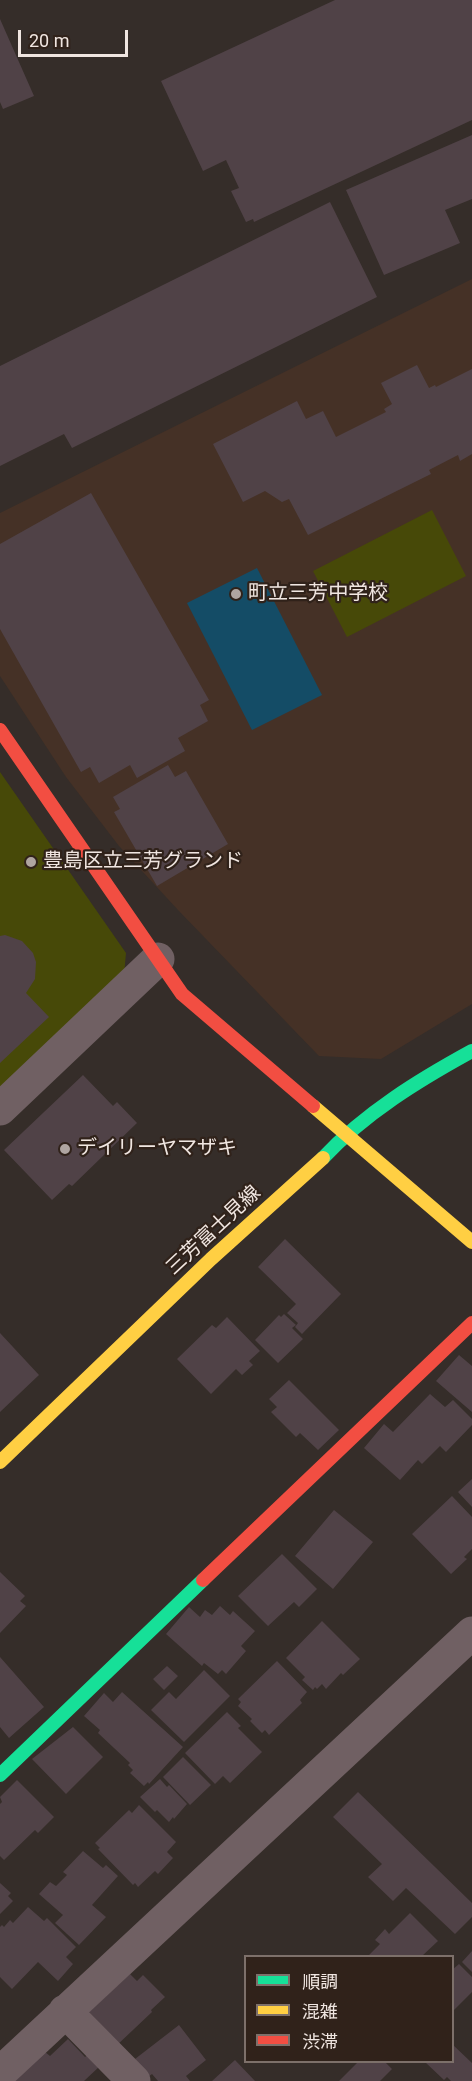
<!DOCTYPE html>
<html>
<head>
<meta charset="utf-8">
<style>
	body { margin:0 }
	#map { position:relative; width:472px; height:2081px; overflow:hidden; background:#352d29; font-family:Roboto,"Noto Sans JP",sans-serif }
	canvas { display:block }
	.legend { position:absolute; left:244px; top:1955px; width:210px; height:108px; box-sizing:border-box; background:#30221a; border:2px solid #7d706a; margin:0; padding:8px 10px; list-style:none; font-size:18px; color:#f0e6e1 }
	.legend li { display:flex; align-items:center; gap:12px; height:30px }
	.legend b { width:30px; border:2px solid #7d706a }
	.scale { position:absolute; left:18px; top:30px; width:110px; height:27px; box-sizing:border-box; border:3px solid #f0e6e1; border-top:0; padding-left:8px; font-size:18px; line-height:21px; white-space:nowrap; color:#f0e6e1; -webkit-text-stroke:4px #30221a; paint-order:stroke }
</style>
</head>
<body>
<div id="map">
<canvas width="472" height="2081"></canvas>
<ul class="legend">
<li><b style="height:8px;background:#16e098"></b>順調</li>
<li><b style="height:8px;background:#ffcf43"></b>混雑</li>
<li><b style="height:8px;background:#f24e42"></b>渋滞</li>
</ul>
<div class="scale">20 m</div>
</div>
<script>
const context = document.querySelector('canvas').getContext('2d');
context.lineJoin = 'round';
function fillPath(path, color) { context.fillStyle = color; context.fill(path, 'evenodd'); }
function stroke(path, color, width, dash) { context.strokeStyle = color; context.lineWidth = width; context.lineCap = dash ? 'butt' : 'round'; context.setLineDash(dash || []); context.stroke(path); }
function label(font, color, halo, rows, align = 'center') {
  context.font = font + ' Roboto,"Noto Sans JP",sans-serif'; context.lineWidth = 4.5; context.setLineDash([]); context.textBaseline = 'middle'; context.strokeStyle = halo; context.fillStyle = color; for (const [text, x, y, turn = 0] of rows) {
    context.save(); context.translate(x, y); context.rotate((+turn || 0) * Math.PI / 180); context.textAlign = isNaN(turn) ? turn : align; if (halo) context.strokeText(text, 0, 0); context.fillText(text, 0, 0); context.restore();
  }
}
fillPath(new Path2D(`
	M472 279V1004L381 1059 319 1056 178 910 119 846 66 777 0 676V513Z`), '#453126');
fillPath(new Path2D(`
	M432 510 466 576 347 637 313 571Z
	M0 772 126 953 124 975 0 1092Z`), '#474908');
fillPath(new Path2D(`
	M257 568 322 695 252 730 187 603Z`), '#144c66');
fillPath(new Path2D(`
	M335 0H472V120L254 222 253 219 246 222 231 191 239 188 226 160 203 171 161 81Z
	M0 19 34 96 3 109 0 102Z
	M472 135V199L445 210 460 243 384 275 346 190Z
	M330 202 377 297 72 448 64 434 0 466V366Z
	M417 365 429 388 435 385 436 387 472 369V454L460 461 458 455 429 470 431 474 308 535 289 499 282 502 265 491 243 502 213 444 297 401 306 419 323 411 336 437 386 412 384 409 392 404 381 383Z
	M91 493 209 700 200 705 208 721 178 738 185 751 137 778 130 765 99 783 90 767 81 772 0 629V544Z
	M168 765 175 777 186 771 228 844 157 886 114 812 120 809 113 797Z
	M5 935 22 941 33 953 36 962 35 979 26 993 49 1017 0 1063V936Z
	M83 1075 113 1106 117 1102 137 1123 72 1186 69 1184 52 1200 4 1150Z
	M285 1239 341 1294 302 1334 295 1327 298 1323 287 1313 296 1304 258 1267Z
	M284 1314 296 1325 292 1328 303 1339 278 1363 255 1340 279 1315 281 1317Z
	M227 1317 260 1351 249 1361 253 1365 242 1375 236 1369 211 1394 177 1359 212 1325 216 1328Z
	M0 1333 39 1375 0 1412Z
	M459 1355 472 1366V1412L436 1381Z
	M289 1380 339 1430 318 1450 300 1433 296 1437 271 1412 277 1407 269 1399Z
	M430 1394 445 1407 453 1400 472 1419V1425L446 1452 440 1446 422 1464 418 1460 400 1480 364 1448 384 1424 393 1432Z
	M472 1479V1507L458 1492Z
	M452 1496 472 1517V1549L464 1557 467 1559 451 1574 412 1534Z
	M334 1510 373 1542 333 1589 295 1556Z
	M282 1554 317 1589 299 1607 294 1602 268 1626 238 1596Z
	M0 1572 25 1596 20 1601 26 1606 0 1633Z
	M220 1606 230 1615 233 1611 255 1631 241 1646 246 1651 226 1674 222 1670 218 1674 204 1663 202 1666 166 1634 189 1607 200 1617 205 1610 212 1615Z
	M322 1621 360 1659 343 1675 341 1673 326 1689 322 1684 317 1689 315 1687 313 1690 302 1680 305 1677 286 1658Z
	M0 1657 44 1707 9 1738 0 1727Z
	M277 1661 307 1692 300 1700 302 1703 269 1735 265 1730 262 1733 250 1721 252 1719 238 1706 241 1702 238 1699Z
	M167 1666 178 1676 164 1690 153 1679Z
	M204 1670 230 1696 184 1742 151 1710 169 1692 176 1699Z
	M122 1692 183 1747 149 1784 148 1782 144 1786 130 1773 133 1770 128 1765 130 1763 98 1733 100 1730 84 1716 104 1693 113 1702Z
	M227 1712 241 1726 238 1728 262 1752 230 1783 223 1776 215 1784 185 1753Z
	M73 1727 103 1757 66 1794 32 1759Z
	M183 1757 211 1785 190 1805 163 1777Z
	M160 1779 167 1787 169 1785 187 1804 174 1819 173 1817 169 1822 157 1810 155 1812 140 1797Z
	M17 1780 54 1817 38 1833 35 1830 4 1860 0 1856V1804L2 1802 0 1797Z
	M358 1792 472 1903V1917L455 1934 406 1888 393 1901 368 1877 382 1864 333 1817Z
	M139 1805 176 1842 167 1852 173 1858 158 1874 155 1871 138 1887 135 1883 133 1885 98 1849 100 1848 95 1843 129 1810 132 1813Z
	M83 1851 103 1868 106 1865 118 1876 92 1905 106 1917 79 1945 55 1923 63 1915 39 1894 50 1882 56 1886 67 1875 63 1872Z
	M0 1883 11 1893 8 1896 13 1901 0 1914Z
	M28 1907 44 1921 47 1918 76 1947 66 1957 73 1964 58 1981 38 1962 12 1989 0 1977V1927L2 1925 4 1927 10 1920 13 1923Z
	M410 1913 438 1941 422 1956H368L380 1944 375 1940 385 1929 389 1934Z
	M472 1951V1972L462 1962Z
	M459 1964 472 1977V1992L452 2012V1970Z
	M130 1974 137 1981 143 1975 165 1997 151 2010 152 2012 115 2047 100 2024 89 2012Z
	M179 2025 206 2060 186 2076 190 2081H158L152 2074 148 2077 135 2059Z
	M68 2039 85 2057 89 2054 100 2066 84 2081H15L45 2052 50 2056Z
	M452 2044 472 2063V2081H451L447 2077 444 2080 425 2062H452Z
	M235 2060 255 2081H212Z
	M358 2062H385L392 2069 380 2081H339Z`), '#504247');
stroke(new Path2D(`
	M0 1109 158 959
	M65 2011 134 2081
	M0 2073 472 1633`), '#706063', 33);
stroke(new Path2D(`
	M323 1158C365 1113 419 1080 472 1051
	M0 1775 203 1580`), '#16e098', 14);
stroke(new Path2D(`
	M313 1106 472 1242
	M0 1462 211 1259 323 1158`), '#ffcf43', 14);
stroke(new Path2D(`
	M0 730 182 994 313 1106
	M203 1580 472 1323`), '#f24e42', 14);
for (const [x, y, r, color] of [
	[236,594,6,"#afa5a1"],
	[31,862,6,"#afa5a1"],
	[65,1149,6,"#afa5a1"]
]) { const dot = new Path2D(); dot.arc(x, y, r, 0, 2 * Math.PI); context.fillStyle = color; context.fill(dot); stroke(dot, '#30221a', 2); }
label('20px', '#f0e6e1', '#30221a', [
	["町立三芳中学校",248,594],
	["豊島区立三芳グランド",43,862],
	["デイリーヤマザキ",77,1149]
], 'left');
label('20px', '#f0e6e1', '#30221a', [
	["三芳富士見線",214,1231,-43]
]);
</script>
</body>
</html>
